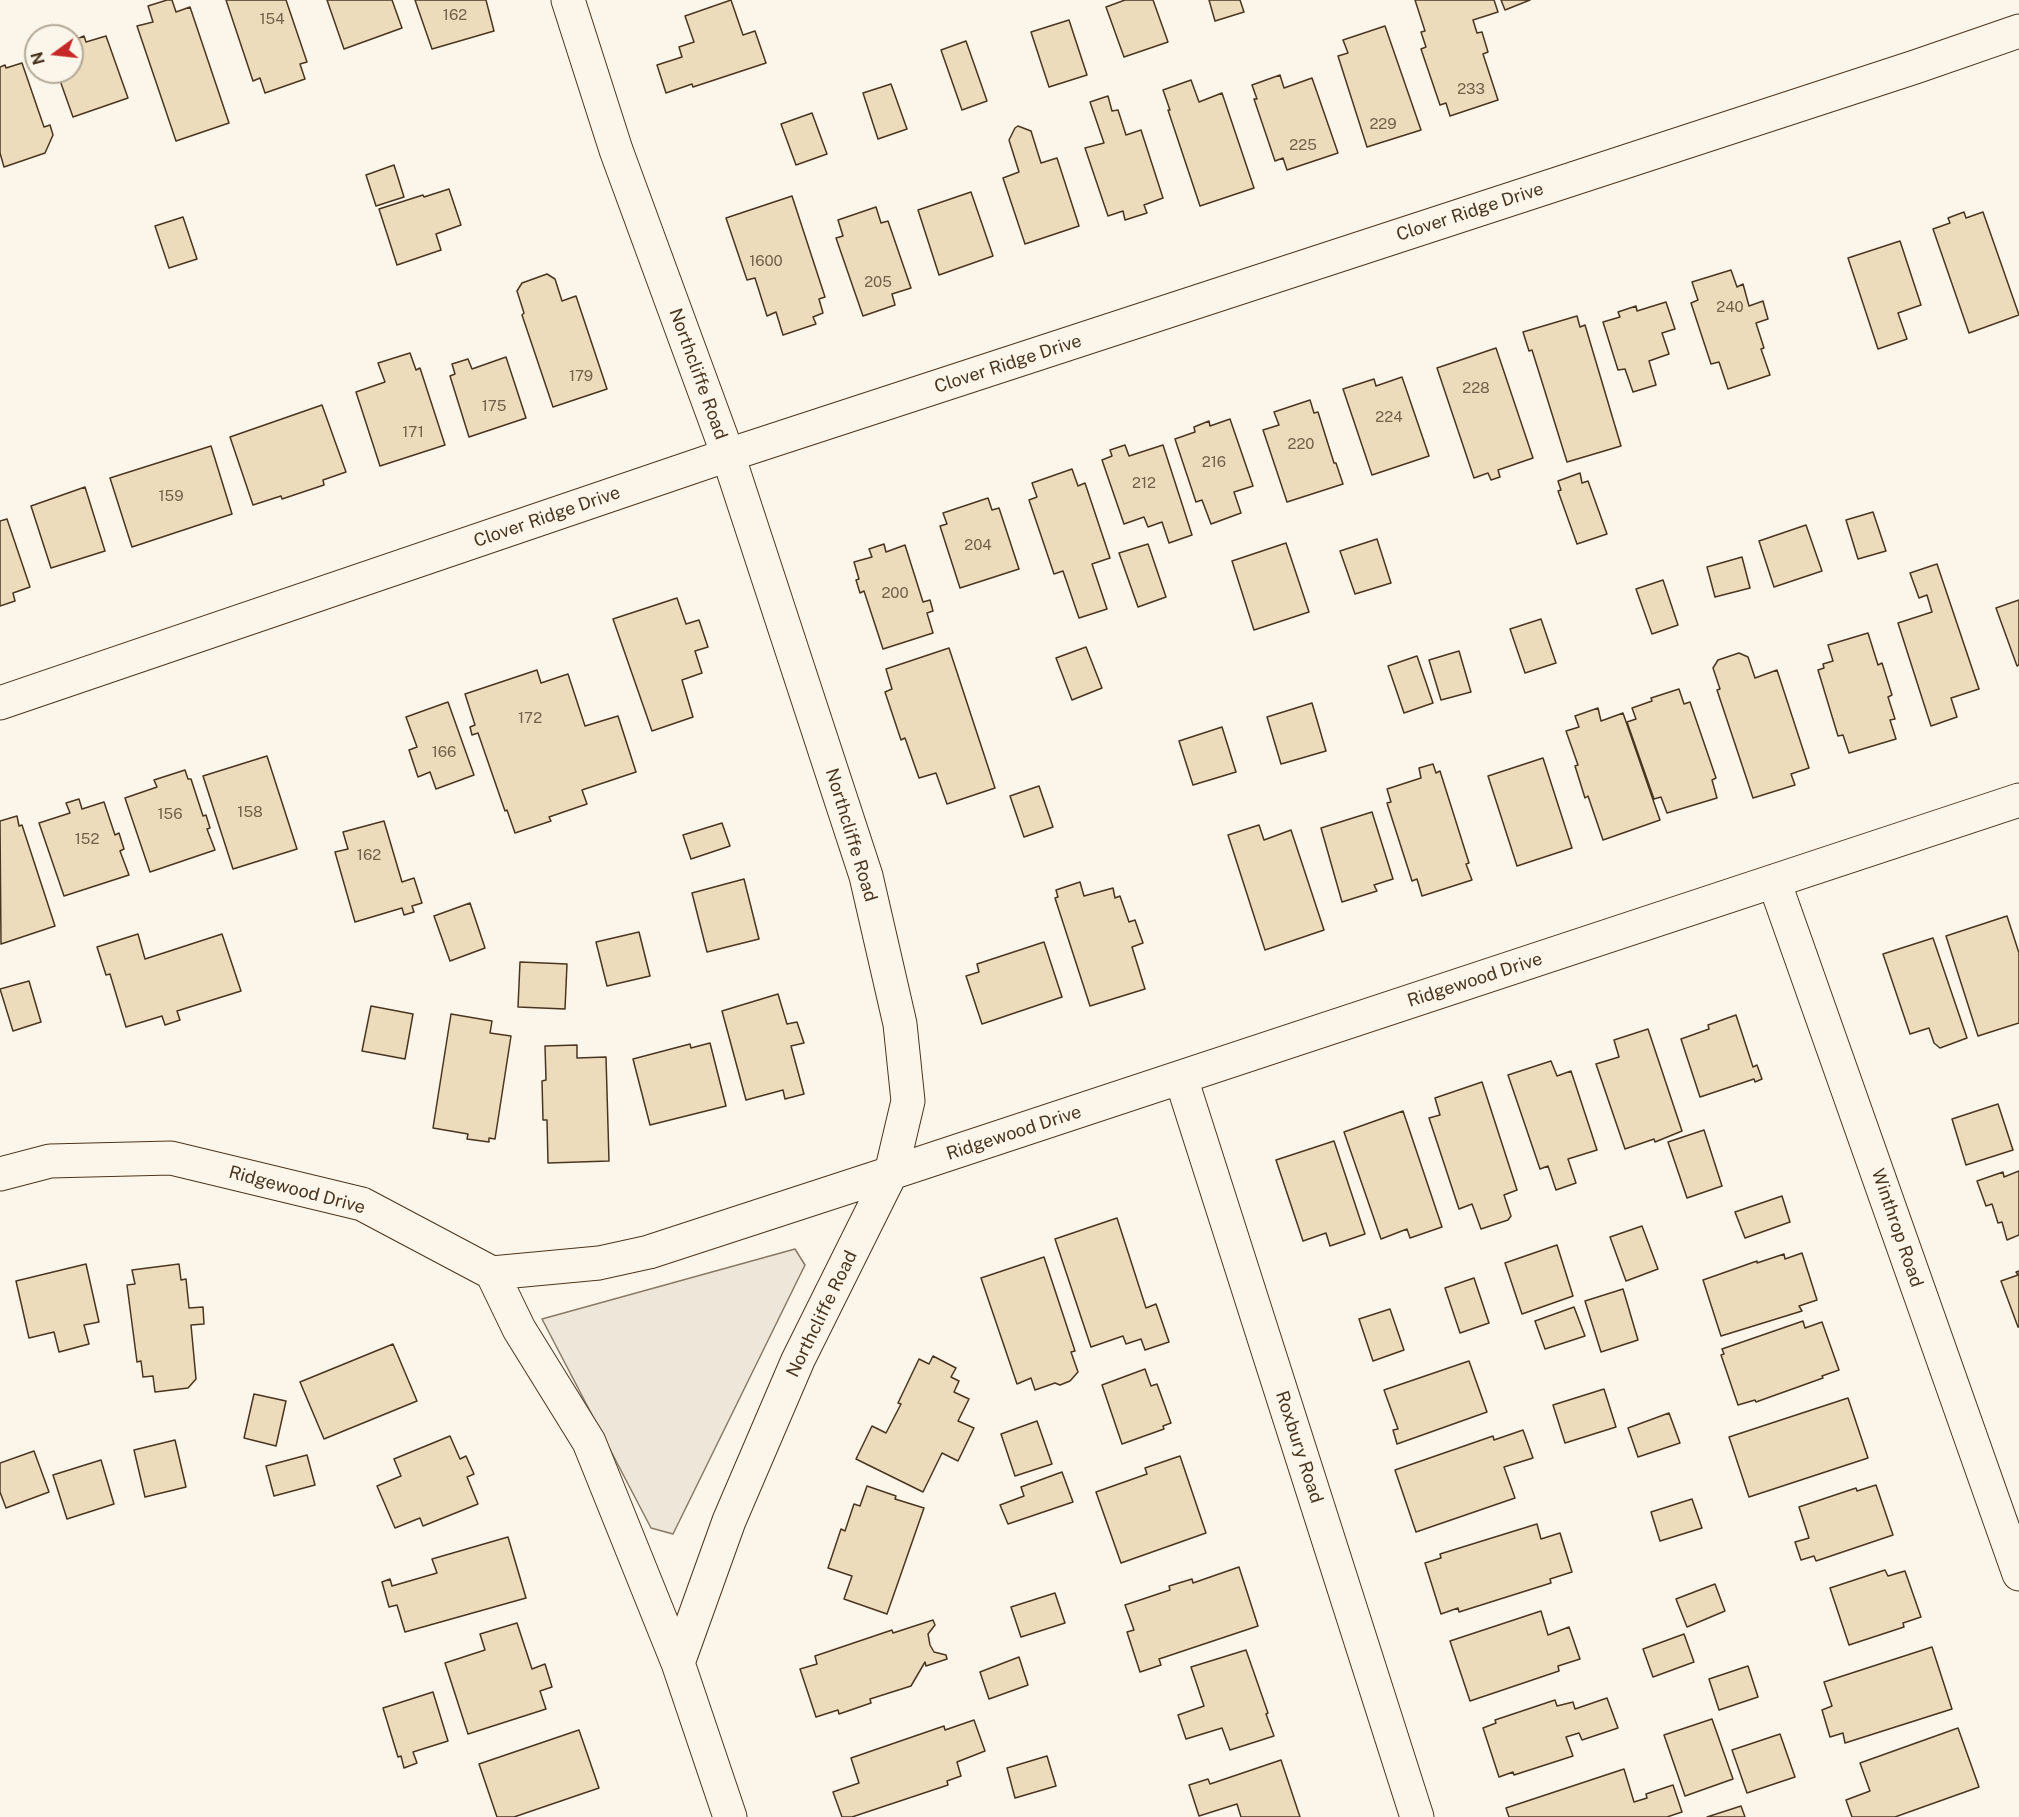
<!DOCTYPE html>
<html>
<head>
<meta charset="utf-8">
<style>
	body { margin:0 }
	#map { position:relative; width:2019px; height:1817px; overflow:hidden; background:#fbf6e9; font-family:"Public Sans",sans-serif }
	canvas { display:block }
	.north { position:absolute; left:24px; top:24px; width:60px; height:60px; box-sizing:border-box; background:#fbf6e9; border:2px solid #b4a999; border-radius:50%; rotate:255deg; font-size:16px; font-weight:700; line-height:24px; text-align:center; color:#4a3520 }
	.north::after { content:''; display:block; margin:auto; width:21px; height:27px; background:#c62828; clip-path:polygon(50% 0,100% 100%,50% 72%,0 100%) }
</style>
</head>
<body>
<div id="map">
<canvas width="2019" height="1817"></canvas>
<div class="north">N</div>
</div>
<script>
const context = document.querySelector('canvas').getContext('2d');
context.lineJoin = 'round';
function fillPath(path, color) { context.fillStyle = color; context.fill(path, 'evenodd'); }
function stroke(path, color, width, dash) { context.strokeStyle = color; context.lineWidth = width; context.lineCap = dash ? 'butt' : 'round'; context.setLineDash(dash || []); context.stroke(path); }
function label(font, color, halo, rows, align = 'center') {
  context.font = font + ' "Public Sans",sans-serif'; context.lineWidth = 4.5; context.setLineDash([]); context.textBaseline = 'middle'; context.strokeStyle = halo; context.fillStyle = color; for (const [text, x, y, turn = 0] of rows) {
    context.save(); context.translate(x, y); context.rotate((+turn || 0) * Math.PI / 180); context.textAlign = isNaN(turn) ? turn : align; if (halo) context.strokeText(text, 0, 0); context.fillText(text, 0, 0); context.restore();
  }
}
const green = new Path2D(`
	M795 1249 805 1265 673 1534 651 1528 542 1319Z`);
fillPath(green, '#ede6d9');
stroke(green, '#887966', 1.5);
const building = new Path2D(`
	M167 0H172L176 12 190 7 229 123 176 141 137 26 153 22 148 6Z
	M226 0H286L307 62 300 64 305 79 265 93 260 78 253 81Z
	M327 0H392L402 28 344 49Z
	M415 0H486L494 31 432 49Z
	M731 0 743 35 755 31 766 63 693 87 692 84 666 93 657 65 682 57 679 47 694 42 685 16Z
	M1125 0H1153L1168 42 1124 57 1106 7Z
	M1209 0H1240L1244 12 1215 21Z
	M1415 0H1494L1498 12 1473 20 1477 33 1482 32 1488 52 1483 54 1498 100 1450 116 1446 103 1440 105 1421 49 1426 47 1421 32 1425 31Z
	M1501 0H1530L1505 10Z
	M1069 20 1087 75 1049 87 1031 32Z
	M1385 26 1421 130 1367 147 1338 56 1348 53 1343 40Z
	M84 36 86 42 106 36 128 98 73 117 57 72H72V41Z
	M966 41 987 101 962 110 941 50Z
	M22 63 44 127 50 125 53 135 45 153 4 167 0 153V67L5 65 6 68Z
	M1280 75 1284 88 1312 78 1338 153 1287 170 1283 158 1275 161 1254 99H1257L1252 85Z
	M1191 80 1199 102 1222 93 1254 188 1200 206 1168 110H1170L1163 90Z
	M891 84 907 129 878 139 863 93Z
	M1108 96 1112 111 1118 110 1126 135 1141 130 1163 198 1144 205 1147 213 1125 220 1123 211 1108 216 1085 148 1104 143 1090 102Z
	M812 113 827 154 796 165 781 124Z
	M1018 126 1031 131 1041 163 1057 158 1079 226 1025 244 1003 178 1019 172 1009 140 1015 128Z
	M394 165 404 197 376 206 366 175Z
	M449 189 461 225 436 234 441 250 397 265 379 209 423 195 424 197Z
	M971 192 993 256 939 275 918 210Z
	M792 196 825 297 819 299 823 313 813 317 816 324 783 335 776 312 767 316 755 278 747 280 726 218Z
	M876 207 881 223 888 221 911 288 892 294 895 305 863 316 836 238 843 236 838 220Z
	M1964 212 1966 218 1983 212 2019 315 1969 333 1933 229 1950 223 1948 218Z
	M183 217 197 259 169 268 155 226Z
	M1900 241 1921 305 1898 313 1907 339 1878 349 1848 258Z
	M1731 270 1737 287 1743 284 1749 306 1763 301 1768 319 1756 323 1764 348 1761 349 1770 375 1728 389 1719 362 1711 364 1691 303 1698 300 1692 282Z
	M547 274 555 279 562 301 576 296 607 389 553 407 522 315 524 313 517 291 522 283Z
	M1666 302 1675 329 1662 333 1669 354 1649 361 1656 385 1633 392 1625 369 1618 370 1603 322 1620 317 1618 312 1636 306 1637 311Z
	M1577 316 1580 327 1585 325 1621 446 1567 462 1532 350 1529 351 1523 332Z
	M1496 348 1533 458 1498 470 1500 477 1491 480 1488 473 1474 478 1437 368Z
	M410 353 416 370 420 368 445 445 380 466 356 392 385 382 378 363Z
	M506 357 526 418 469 437 450 376 455 374 452 364 468 359 472 369Z
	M1402 377 1429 456 1372 475 1343 389 1374 379 1376 386Z
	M1310 400 1314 413 1318 412 1334 463H1336L1343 484 1287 502 1263 430 1279 425 1274 412Z
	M322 405 346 472 323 480 324 485 282 499 281 496 253 505 230 437Z
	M1230 419 1253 486 1234 492 1241 513 1211 524 1202 500 1196 502 1175 439 1195 432 1194 427 1209 421 1210 426Z
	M1125 445 1129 456 1163 445 1192 535 1169 543 1162 522 1148 527 1144 517 1124 524 1102 460 1112 456 1110 450Z
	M211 446 232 514 132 547 110 478Z
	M1072 469 1078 486 1085 483 1110 558 1092 564 1107 609 1079 618 1063 571 1054 574 1029 500 1037 497 1032 483Z
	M1580 473 1582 483 1588 481 1607 534 1577 544 1558 491 1561 490 1558 481Z
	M85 487 105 551 51 568 31 506Z
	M988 498 992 510 999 508 1019 569 960 588 940 526 947 524 943 513Z
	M1873 512 1886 551 1858 559 1846 520Z
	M7 519 30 587 13 593 15 601 0 606V521Z
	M1806 525 1822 571 1774 587 1759 541Z
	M1377 539 1391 583 1355 594 1340 551Z
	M1286 543 1309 612 1254 630 1232 561Z
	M884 544 886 552 905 545 923 602 930 600 933 611 927 613 933 633 883 649 864 591 860 593 856 580 859 579 854 562 872 557 869 549Z
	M1148 544 1166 597 1138 607 1119 553Z
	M1742 557 1750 588 1715 597 1707 567Z
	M1937 564 1979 689 1951 698 1957 717 1931 726 1898 623 1932 612 1927 595 1919 598 1910 573Z
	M1663 580 1678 625 1652 634 1636 589Z
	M677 598 686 624 699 620 708 647 695 651 702 673 682 680 693 717 652 731 613 619Z
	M2019 600V665L2017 666 1996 608Z
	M1541 619 1556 663 1525 673 1510 629Z
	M1868 633 1878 665 1882 663 1892 695 1888 697 1895 719 1890 720 1896 739 1849 753 1843 735 1838 736 1818 670 1824 668 1823 664 1833 661 1828 645Z
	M1086 647 1102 688 1072 700 1056 658Z
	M949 648 995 788 947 804 936 773 919 778 905 738 901 740 885 692 892 689 886 669Z
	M1459 651 1471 692 1441 700 1429 660Z
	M1739 653 1748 657 1755 678 1777 670 1809 768 1791 774 1795 785 1753 798 1717 690 1720 689 1713 668 1718 660Z
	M1417 656 1433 703 1404 713 1388 666Z
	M537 670 541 683 568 674 585 726 618 716 636 772 582 790 587 804 549 817 551 821 515 833 507 810 505 811 478 733 472 735 470 727 475 725 465 694Z
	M1679 689 1684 704 1690 702 1716 778 1712 780 1717 798 1667 813 1661 797 1654 799 1627 722 1636 719 1632 708 1652 701 1651 698Z
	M448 702 474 775 436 789 430 772 418 777 409 750 417 747 406 717Z
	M1312 703 1326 751 1281 764 1267 717Z
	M1598 708 1601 721 1623 713 1660 820 1603 840 1588 796 1585 798 1575 766 1578 765 1566 731 1579 727 1575 716Z
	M1222 727 1236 772 1193 785 1179 741Z
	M267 756 297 849 233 869 203 776Z
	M1543 758 1572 848 1517 866 1488 776Z
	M1433 764 1436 773 1440 771 1469 863 1466 864 1472 880 1422 896 1417 879 1412 881 1387 803 1391 802 1387 789 1421 778 1419 768Z
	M185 770 188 779H191L203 816 206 815 210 828 207 829 215 850 150 872 125 798 157 787 154 780Z
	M1039 786 1053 827 1024 837 1010 796Z
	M79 799 82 809 104 802 115 835 119 833 124 849 120 851 129 875 64 896 39 823 70 813 66 803Z
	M1372 812 1393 879 1374 885 1377 891 1342 902 1321 828Z
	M17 816 19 826 22 825 55 926 1 944 0 821Z
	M384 821 402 882 414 878 422 903 412 906 414 912 404 915 402 908 355 922 335 852 348 849 343 832Z
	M722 823 730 846 691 859 683 835Z
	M1259 825 1264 840 1291 830 1324 930 1265 950 1228 835Z
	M744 879 759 939 707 952 692 893Z
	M1080 882 1084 896 1113 888 1115 898 1120 896 1129 922 1135 920 1143 943 1132 947 1145 989 1090 1006 1055 898 1058 897 1056 890Z
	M470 903 485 948 450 961 434 916Z
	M2007 916 2019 953V1023L1978 1036 1946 936Z
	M639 932 650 976 607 986 596 942Z
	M138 934 145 959 222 934 241 991 177 1011 180 1020 165 1025 162 1016 126 1027 110 974 106 975 97 947Z
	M1933 938 1967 1038 1940 1048 1934 1043 1929 1028 1910 1034 1883 954Z
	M1044 942 1062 997 982 1024 966 976 979 972 977 964Z
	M520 962 567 964 565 1009 518 1007Z
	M29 981 41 1022 13 1031 0 989Z
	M778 994 787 1024 797 1022 804 1043 791 1046 804 1094 785 1099 783 1090 746 1100 722 1011Z
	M371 1006 413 1014 405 1059 362 1051Z
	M451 1014 492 1021 490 1033 511 1036 495 1139 489 1138V1142L467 1139 468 1134 433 1128Z
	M1736 1015 1753 1067 1757 1065 1762 1079 1755 1082 1754 1079 1700 1097 1681 1039 1709 1029 1708 1025Z
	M1648 1029 1682 1131 1655 1142 1654 1139 1625 1149 1596 1064 1619 1057 1614 1040Z
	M710 1043 726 1106 650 1125 633 1059 690 1044 691 1048Z
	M577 1045V1058L606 1057 609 1161 548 1163 547 1120H543L542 1081 546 1080 545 1046Z
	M1551 1061 1557 1076 1571 1071 1597 1150 1568 1159 1576 1183 1556 1190 1548 1166 1540 1169 1508 1075Z
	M1482 1082 1517 1190 1504 1195 1511 1216 1508 1220 1481 1229 1472 1204 1459 1209 1429 1118 1440 1115 1435 1098Z
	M1998 1104 2013 1150 1966 1165 1952 1119Z
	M1403 1111 1442 1227 1410 1238 1407 1229 1381 1239 1344 1132Z
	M1704 1130 1722 1186 1687 1198 1668 1142Z
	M1334 1141 1365 1234 1330 1246 1326 1233 1303 1241 1276 1160Z
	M2019 1171V1235L2007 1240 2002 1222 1998 1223 1992 1204 1986 1206 1977 1181 2003 1172 2004 1177Z
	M1782 1196 1790 1222 1745 1238 1735 1212Z
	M1117 1218 1146 1308 1156 1304 1169 1342 1145 1350 1141 1339 1126 1344 1123 1336 1091 1347 1055 1239Z
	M1642 1226 1658 1269 1626 1281 1610 1237Z
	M1557 1245 1573 1296 1522 1314 1505 1263Z
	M1802 1253 1817 1300 1799 1306 1802 1311 1721 1336 1703 1280 1757 1261V1263L1784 1254 1785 1259Z
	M1044 1257 1075 1351 1071 1352 1078 1372 1070 1381 1060 1385 1055 1383 1035 1390 1031 1378 1017 1384 981 1278Z
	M86 1264 99 1322 84 1325 89 1344 59 1352 54 1332 29 1338 16 1281Z
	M179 1264 181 1280 186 1279 189 1308 203 1307 204 1324 191 1325 196 1379 188 1388 155 1392 153 1376 143 1377 141 1361 137 1362 127 1285 135 1284 132 1270Z
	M2019 1271V1327H2018L2001 1281 2018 1275 2016 1272Z
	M1474 1278 1489 1323 1460 1333 1445 1288Z
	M1623 1289 1638 1340 1601 1352 1585 1301Z
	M1574 1307 1585 1336 1545 1349 1535 1321Z
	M1390 1309 1404 1350 1373 1361 1359 1319Z
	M1803 1321 1805 1328 1822 1322 1839 1370 1822 1376 1823 1378 1756 1402 1755 1400 1738 1405 1721 1355 1724 1354 1722 1349Z
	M393 1344 417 1401 324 1439 300 1382Z
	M933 1356 956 1368 951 1377 959 1381 954 1392 969 1399 958 1421 974 1428 958 1461 942 1453 923 1492 856 1459 872 1426 886 1433 901 1404 898 1403 919 1359 929 1364Z
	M1469 1361 1487 1412 1397 1444 1393 1430 1398 1429 1384 1390Z
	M1145 1369 1151 1386 1157 1384 1171 1423 1163 1426 1164 1429 1122 1444 1102 1385Z
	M1604 1389 1616 1427 1565 1443 1553 1405Z
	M254 1394 286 1401 276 1446 244 1438Z
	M1848 1398 1868 1458 1749 1497 1729 1437Z
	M1669 1413 1680 1443 1638 1457 1628 1428Z
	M1037 1421 1052 1464 1015 1476 1001 1434Z
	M1523 1430 1533 1458 1504 1467 1515 1498 1416 1532 1395 1470 1493 1436 1494 1440Z
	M450 1436 460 1459 466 1456 474 1474 467 1477 478 1504 423 1526 420 1518 395 1528 377 1486 401 1476 394 1459Z
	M175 1440 186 1487 145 1497 134 1450Z
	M34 1451 49 1492 6 1508 0 1492V1463Z
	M307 1455 315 1485 274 1496 266 1466Z
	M1180 1456 1206 1533 1121 1563 1096 1492 1147 1474 1145 1468Z
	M101 1460 114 1504 67 1519 53 1475Z
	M1062 1472 1073 1502 1008 1524 1000 1505 1024 1496 1021 1487Z
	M1876 1485 1893 1535 1816 1561 1814 1556 1801 1560 1795 1542 1809 1538 1799 1507 1856 1488 1857 1491Z
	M867 1486 896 1496 895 1499 924 1508 887 1614 844 1599 852 1576 828 1568 841 1529 845 1531 854 1504 860 1506Z
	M1692 1499 1702 1528 1660 1541 1651 1512Z
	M1537 1524 1541 1539 1560 1533 1572 1572 1550 1579 1551 1583 1459 1612 1458 1608 1441 1614 1425 1563 1441 1558 1440 1554Z
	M508 1537 526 1598 405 1632 397 1605 389 1607 382 1582 390 1579 392 1586 437 1573 432 1559Z
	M1239 1567 1258 1626 1159 1659 1161 1665 1140 1672 1127 1632 1134 1630 1125 1605 1170 1590 1169 1586 1192 1579 1193 1583Z
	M1885 1570 1888 1576 1905 1571 1921 1617 1903 1623 1904 1627 1849 1645 1830 1588Z
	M1715 1584 1725 1611 1687 1627 1676 1599Z
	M1055 1593 1065 1623 1021 1637 1011 1607Z
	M1541 1611 1548 1635 1569 1627 1580 1659 1558 1666 1559 1671 1470 1701 1450 1641Z
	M933 1620 935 1625 928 1634 930 1645 934 1652 946 1655 947 1659 926 1666 925 1662 911 1686 870 1699 871 1703 839 1714 838 1710 816 1717 800 1669 817 1664 815 1656 892 1630 893 1633Z
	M517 1623 532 1669 545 1664 552 1687 540 1691 546 1709 468 1734 445 1663 485 1650 480 1634Z
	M1684 1634 1694 1662 1653 1677 1643 1649Z
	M1932 1647 1952 1709 1845 1743 1843 1733 1830 1737 1822 1710 1832 1706 1824 1682Z
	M1246 1650 1268 1713 1266 1714 1274 1736 1230 1750 1222 1728 1186 1739 1178 1715 1204 1706 1191 1667Z
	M1019 1657 1028 1685 989 1699 980 1672Z
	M1748 1666 1758 1697 1719 1710 1709 1679Z
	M433 1692 448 1741 413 1752 417 1763 404 1768 401 1756 398 1757 383 1708Z
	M1607 1698 1618 1728 1582 1740 1579 1733 1566 1737 1573 1756 1514 1775 1513 1772 1499 1777 1483 1728 1496 1723 1495 1720 1555 1700 1557 1706 1573 1702 1575 1709Z
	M1712 1719 1733 1779 1685 1796 1664 1735Z
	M974 1720 985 1751 957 1762 961 1776 947 1781 948 1785 852 1817H842L833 1792 859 1783 851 1758 944 1726 945 1730Z
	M1958 1728 1979 1787 1895 1817H1852L1846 1800 1870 1791 1860 1763Z
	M579 1730 599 1788 514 1817H497L479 1764Z
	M1780 1734 1795 1777 1747 1793 1732 1750Z
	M1047 1756 1056 1786 1015 1798 1007 1768Z
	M1281 1760 1300 1817H1241L1237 1804 1199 1816 1189 1785 1208 1779 1210 1784Z
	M1624 1769 1634 1802 1647 1798 1646 1794 1673 1785 1682 1812 1667 1817H1509L1506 1808Z
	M1741 1806 1745 1817H1707Z`);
fillPath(building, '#ecdcbc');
stroke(building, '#4a3520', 1.5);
const street = new Path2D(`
	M568 0 616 150 728 455 866 876 900 1024 908 1101 891 1173 798 1360 729 1521 678 1663 730 1817
	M0 703 728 455 1915 67 2019 31
	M1774 881 2019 1574
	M1181 1078 1417 1817
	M0 1174 50 1161 171 1158 362 1204 492 1273 599 1263 649 1252 891 1173 2019 800
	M492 1273 519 1329 589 1442 678 1663`);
stroke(street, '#4a3520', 35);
stroke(street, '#fbf6e9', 33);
label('15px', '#725f47', null, [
	["162",455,15],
	["154",272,19],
	["233",1471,89],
	["229",1383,124],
	["225",1303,145],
	["1600",766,261],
	["205",878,282],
	["240",1730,307],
	["179",581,376],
	["228",1476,388],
	["175",494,406],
	["224",1389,417],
	["171",413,432],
	["220",1301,444],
	["216",1214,462],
	["212",1144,483],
	["159",171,496],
	["204",978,545],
	["200",895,593],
	["172",530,718],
	["166",444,752],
	["158",250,812],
	["156",170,814],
	["152",87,839],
	["162",369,855]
]);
label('18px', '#4a3520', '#fbf6e9', [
	["Clover Ridge Drive",1470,212,-18],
	["Clover Ridge Drive",1008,364,-18],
	["Northcliffe Road",698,374,70],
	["Clover Ridge Drive",547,517,-19],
	["Northcliffe Road",851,835,73],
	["Ridgewood Drive",1475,980,-18],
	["Ridgewood Drive",1014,1133,-18],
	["Ridgewood Drive",297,1190,15],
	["Winthrop Road",1897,1228,71],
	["Northcliffe Road",822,1314,-64],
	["Roxbury Road",1299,1447,72]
]);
</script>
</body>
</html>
